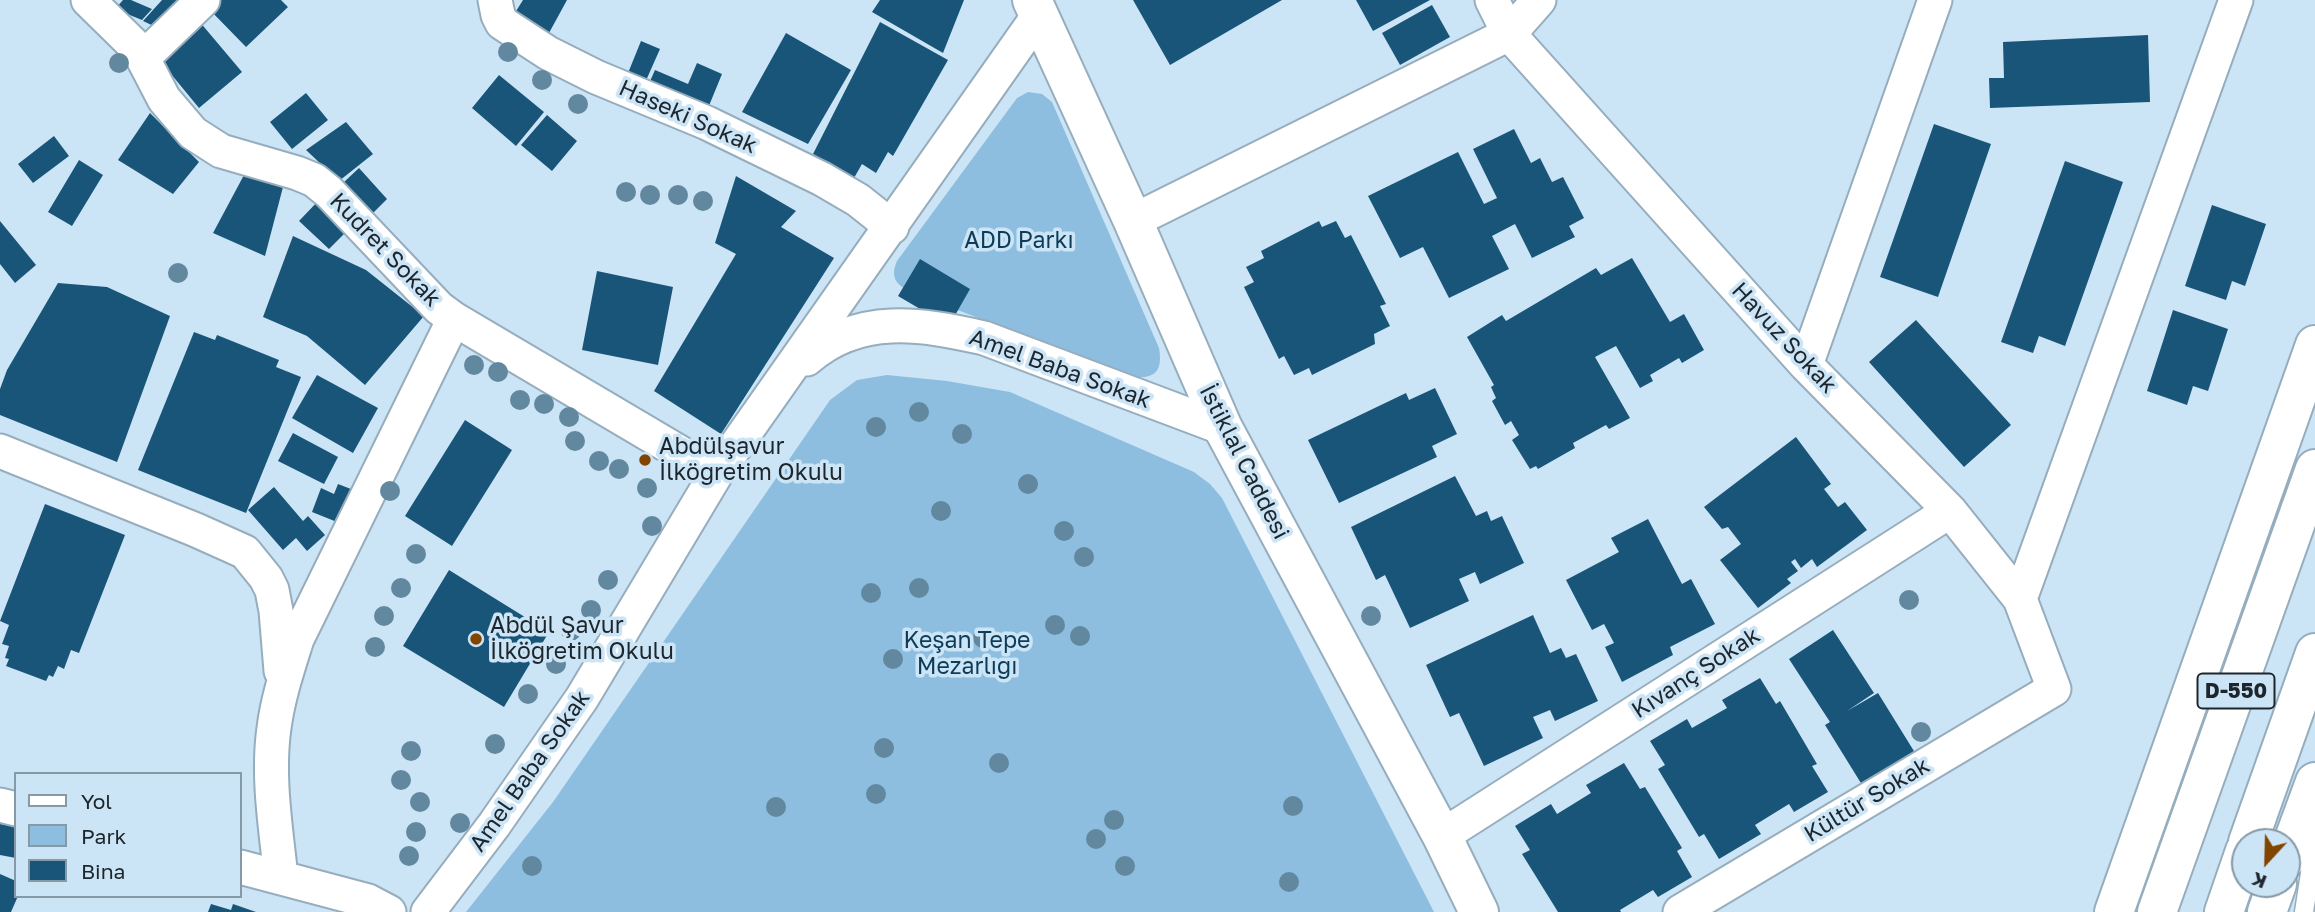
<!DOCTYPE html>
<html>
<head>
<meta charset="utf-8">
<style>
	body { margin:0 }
	#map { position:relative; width:2315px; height:912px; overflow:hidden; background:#cce5f6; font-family:"Golos Text",sans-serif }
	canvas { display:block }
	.legend { position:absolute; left:14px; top:772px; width:228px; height:126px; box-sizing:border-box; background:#cce5f6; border:2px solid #8699a6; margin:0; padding:9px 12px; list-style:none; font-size:21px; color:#1d262d }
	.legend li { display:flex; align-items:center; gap:14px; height:35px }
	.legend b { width:35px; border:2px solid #8699a6 }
	.north { position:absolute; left:2231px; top:828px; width:70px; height:70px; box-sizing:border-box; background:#cce5f6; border:2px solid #8699a6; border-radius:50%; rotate:202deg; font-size:19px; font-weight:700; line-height:28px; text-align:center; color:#1d262d }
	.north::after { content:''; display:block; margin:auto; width:24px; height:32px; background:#824500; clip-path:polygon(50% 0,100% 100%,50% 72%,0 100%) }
</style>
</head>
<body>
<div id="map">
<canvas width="2315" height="912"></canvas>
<ul class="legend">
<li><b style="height:9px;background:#fff"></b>Yol</li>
<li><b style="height:19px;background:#8dbedf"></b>Park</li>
<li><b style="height:19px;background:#195578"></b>Bina</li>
</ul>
<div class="north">K</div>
</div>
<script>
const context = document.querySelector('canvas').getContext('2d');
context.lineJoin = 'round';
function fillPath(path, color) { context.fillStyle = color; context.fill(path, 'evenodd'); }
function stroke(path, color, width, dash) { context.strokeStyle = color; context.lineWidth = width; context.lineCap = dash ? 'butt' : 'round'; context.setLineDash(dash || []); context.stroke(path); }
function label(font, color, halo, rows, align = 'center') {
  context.font = font + ' "Golos Text",sans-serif'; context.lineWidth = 7; context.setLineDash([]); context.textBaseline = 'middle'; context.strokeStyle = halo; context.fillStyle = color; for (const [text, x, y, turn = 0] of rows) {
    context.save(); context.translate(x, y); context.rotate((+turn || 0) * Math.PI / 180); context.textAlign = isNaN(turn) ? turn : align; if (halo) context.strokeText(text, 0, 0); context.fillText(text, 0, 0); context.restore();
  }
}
fillPath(new Path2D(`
	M1028 92 1042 94 1052 102 1159 348C1163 372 1155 379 1131 377L911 292C896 285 890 277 897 261L1017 98Z
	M887 375 947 381 1010 392 1194 472 1210 484 1222 498 1434 912H466L553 802 830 400 857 380Z`), '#8dbedf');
fillPath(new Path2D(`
	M123 0H131L152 9 142 20 115 9Z
	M162 0H192L162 30 143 21Z
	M216 0H281L288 7 246 47 208 8Z
	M523 0H567L549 33 513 16Z
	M880 0H964L943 53 872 12Z
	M1133 0H1282L1170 65Z
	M1356 0H1430L1373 31Z
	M1432 5 1450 37 1400 65 1382 33Z
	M199 21 242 72 199 108 157 57Z
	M880 22 948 60 893 156 888 152 876 173 862 164 854 178 813 154Z
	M786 33 851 70 808 144 742 112Z
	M2148 35 2150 102 1990 108 1989 78H2004L2003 42Z
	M641 41 660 49 644 85 626 78Z
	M697 63 722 74 706 113 647 88 655 70 688 84Z
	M499 75 544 112 516 146 472 108Z
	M306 93 328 120 292 149 270 122Z
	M150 113 199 162 173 194 118 160Z
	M547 115 577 141 552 171 521 145Z
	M346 122 373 154 339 181 306 150Z
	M1934 124 1991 144 1938 297 1880 277Z
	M1514 129 1531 163 1540 158 1552 182 1563 177 1584 218 1569 226 1575 237 1532 258 1515 224 1492 236 1509 269 1449 298 1423 247 1400 258 1368 196 1458 152 1484 204 1497 198 1473 149Z
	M54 136 69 156 33 183 18 164Z
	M79 160 103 175 72 226 48 212Z
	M2065 161 2123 182 2065 346 2039 336 2033 353 2001 342Z
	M359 168 387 199 372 214 343 183Z
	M244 175 283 187 265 256 213 233Z
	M736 176 796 211 781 227 834 258 721 434 654 391 736 254 715 243Z
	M320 199 350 228 329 249 299 221Z
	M2212 205 2266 224 2245 286 2232 281 2226 300 2185 286Z
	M0 221 36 265 15 283 0 264Z
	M1319 221 1322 227 1336 221 1345 238 1351 235 1386 304 1380 306 1390 326 1374 334 1375 344 1312 375 1309 368 1294 375 1284 356 1279 359 1244 287 1254 282 1246 267 1264 258 1261 251Z
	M293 236 366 270 424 316 365 385 307 336 263 317Z
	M1632 258 1670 322 1684 314 1704 350 1682 363 1679 358 1650 375 1653 381 1640 388 1616 346 1595 357 1630 418 1609 429 1606 425 1573 443 1575 448 1538 469 1536 466 1530 469 1512 440 1519 435 1511 421 1505 425 1492 401 1496 398 1491 387 1494 385 1467 337 1502 315 1506 321 1596 268 1601 275Z
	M920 259 970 289 949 326 898 296Z
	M597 271 673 287 658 365 582 350Z
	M58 283 107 287 170 316 117 462 0 415V389L7 370Z
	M2173 310 2228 329 2208 391 2193 386 2187 405 2147 391Z
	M1916 320 2011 425 1964 467 1869 362Z
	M194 332 215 340 217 335 279 360 276 367 301 377 246 513 138 470Z
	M317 375 378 408 353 453 292 418Z
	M1435 388 1457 434 1432 446 1437 457 1339 503 1308 440 1406 393 1409 400Z
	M465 420 512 450 452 546 405 516Z
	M293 433 338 457 324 484 278 461Z
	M1796 437 1831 484 1824 489 1838 507 1845 502 1867 530 1817 567 1812 559 1801 568 1795 559 1791 562 1798 571 1787 579 1791 583 1758 608 1720 560 1741 544 1728 527 1722 529 1704 507Z
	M1455 476 1476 516 1487 511 1491 521 1502 516 1524 563 1480 584 1475 572 1459 579 1469 601 1410 628 1385 575 1376 580 1351 527Z
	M338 484 356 491 342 524 312 512 321 488 334 494Z
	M274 487 303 521 308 516 325 535 307 551 296 538 283 550 248 510Z
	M45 504 125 535 79 653 71 650 64 669 58 666 53 677 49 675 46 681 6 666 9 659 5 658 9 646 2 644 9 625 0 621Z
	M1648 519 1682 584 1691 579 1715 624 1670 647 1673 655 1622 682 1605 647 1614 643 1604 624 1592 630 1566 580 1619 552 1611 538Z
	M449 570 549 632 504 707 403 646Z
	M1533 615 1550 653 1561 648 1566 658 1576 654 1598 701 1555 721 1550 710 1533 717 1543 738 1484 766 1459 713 1450 717 1426 665Z
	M1833 630 1874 693 1847 711 1878 693 1917 756 1864 788 1825 725 1830 722 1789 659Z
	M1760 678 1776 704 1780 701 1817 764 1812 766 1828 792 1794 812 1789 804 1755 825 1761 834 1719 859 1704 834 1699 837 1658 769 1665 765 1650 741 1687 719 1692 728 1727 708 1722 700Z
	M1624 763 1640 789 1645 787 1682 848 1677 851 1692 877 1658 897 1653 890 1620 910 1621 912H1558L1522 854 1530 850 1515 826 1551 804 1557 814 1591 793 1586 785Z
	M0 824 16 827V858L0 855Z
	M0 874 16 881V896H18L11 912H0Z
	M211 904 231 910 233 904 256 912H208Z`), '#195578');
const lane = new Path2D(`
	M2304 912 2315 841`);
const street = new Path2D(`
	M88 0 138 49 164 99 193 133 221 151 297 173 314 180 329 192 439 308 454 319 716 474
	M495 0 498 15 502 23 548 53 596 77 707 123 822 179 858 200 892 227
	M1492 0 1509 34 1806 365 1950 511 2020 599 2054 689 1680 912
	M144 57 203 0
	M1133 221 1509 34 1539 0
	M807 359C859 313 921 324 984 338L1223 428
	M1806 365 1935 0
	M0 451 196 530 245 552 266 578 272 590 276 611 281 671
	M2020 599 2236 0
	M0 805 16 809
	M1442 836 1950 511
	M240 867 368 901 389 912
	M281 878C276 829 267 777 274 728 278 697 288 668 297 639L454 319
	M428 912 494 825 582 698 716 474 1039 15`);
const secondary = new Path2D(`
	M1032 0 1133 221 1223 428 1442 836 1479 912`);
const highway = new Path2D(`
	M2248 842 2315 653
	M2287 858 2315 782
	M2114 912 2315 345
	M2157 912 2315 469
	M2224 912 2245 851
	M2267 912 2277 884`);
stroke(lane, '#96adbe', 21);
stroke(street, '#96adbe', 37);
stroke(secondary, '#96adbe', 42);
stroke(highway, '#96adbe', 42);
stroke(lane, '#fff', 18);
stroke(street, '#fff', 33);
stroke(secondary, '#fff', 38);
stroke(highway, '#fff', 38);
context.fillStyle = '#62889f';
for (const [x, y] of [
	[508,52],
	[119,63],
	[542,80],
	[578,104],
	[626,192],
	[650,195],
	[678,195],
	[703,201],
	[178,273],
	[474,365],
	[498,372],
	[520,400],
	[544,404],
	[919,412],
	[569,417],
	[876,427],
	[962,434],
	[575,441],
	[599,461],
	[619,469],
	[1028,484],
	[647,488],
	[390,491],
	[941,511],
	[652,526],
	[1064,531],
	[416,554],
	[1084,557],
	[608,580],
	[401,588],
	[919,588],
	[871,593],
	[1909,600],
	[591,610],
	[384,616],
	[1371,616],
	[1055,625],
	[571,631],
	[1080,636],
	[983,638],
	[375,647],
	[893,659],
	[556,664],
	[528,694],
	[1921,732],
	[495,744],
	[884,748],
	[411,751],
	[999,763],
	[401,780],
	[876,794],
	[420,802],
	[1293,806],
	[776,807],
	[1114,820],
	[460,823],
	[416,832],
	[1096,839],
	[409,856],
	[532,866],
	[1125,866],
	[1289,882]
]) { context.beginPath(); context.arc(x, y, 10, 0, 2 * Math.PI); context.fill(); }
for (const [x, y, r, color] of [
	[645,460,7,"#824500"],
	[476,639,7,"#824500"]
]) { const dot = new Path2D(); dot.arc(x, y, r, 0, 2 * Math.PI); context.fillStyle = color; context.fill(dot); stroke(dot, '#cce5f6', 2.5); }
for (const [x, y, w] of [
	[2236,691,77]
]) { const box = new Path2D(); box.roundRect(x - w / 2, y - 17.5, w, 35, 5); context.fillStyle = '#cce5f6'; context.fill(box); stroke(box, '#1d262d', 2); }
label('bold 21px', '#1d262d', null, [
	["D-550",2236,691]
]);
label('23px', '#1d262d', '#cce5f6', [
	["Haseki Sokak",688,117,24],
	["Kudret Sokak",385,250,46],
	["Havuz Sokak",1784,338,47],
	["Amel Baba Sokak",1060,369,20],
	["İstiklal Caddesi",1244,462,63],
	["Kıvanç Sokak",1696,673,-33],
	["Amel Baba Sokak",530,771,-55],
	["Kültür Sokak",1867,800,-31]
]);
label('23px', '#0c3c57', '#cce5f6', [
	["ADD Parkı",1019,241],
	["Keşan Tepe",967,641],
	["Mezarlığı",967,667]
]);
label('23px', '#1d262d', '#cce5f6', [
	["Abdülşavur",659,447],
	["İlköğretim Okulu",659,473],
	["Abdül Şavur",490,626],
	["İlköğretim Okulu",490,652]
], 'left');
</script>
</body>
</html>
